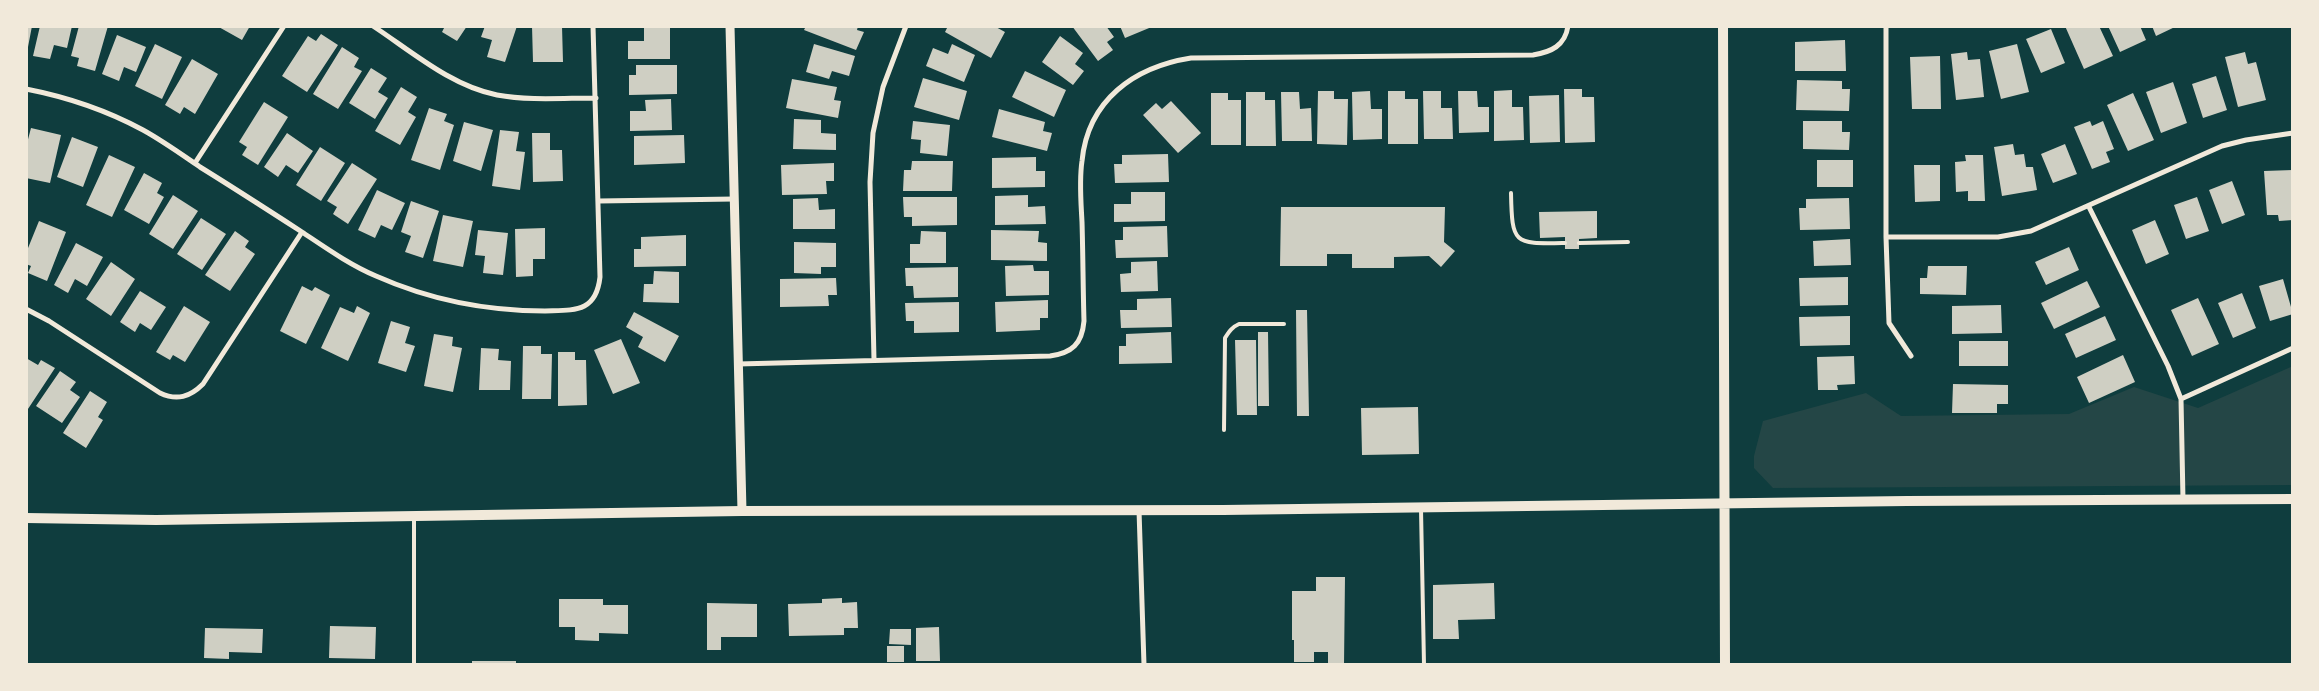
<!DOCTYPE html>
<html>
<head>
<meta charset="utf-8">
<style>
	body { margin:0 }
	#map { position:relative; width:2319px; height:691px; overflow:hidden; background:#0f3d3e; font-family:"Fira Sans Condensed",sans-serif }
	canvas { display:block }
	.frame { position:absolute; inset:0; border:28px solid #f1e9da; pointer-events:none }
</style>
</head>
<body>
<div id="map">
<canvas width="2319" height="691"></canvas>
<div class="frame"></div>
</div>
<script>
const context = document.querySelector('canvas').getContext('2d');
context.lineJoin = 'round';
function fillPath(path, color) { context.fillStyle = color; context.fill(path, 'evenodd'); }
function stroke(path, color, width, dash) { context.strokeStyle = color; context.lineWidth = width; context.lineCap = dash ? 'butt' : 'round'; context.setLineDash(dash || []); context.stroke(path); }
fillPath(new Path2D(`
	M2293 366V485L1773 488 1754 468V456L1763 421 1866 393 1901 416 2069 414 2134 387 2198 408Z`), '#244646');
fillPath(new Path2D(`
	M26 26H32L28 47 26 46Z
	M40 26H72L67 48 54 45 50 59 33 56Z
	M79 26H108L95 71 77 66 79 58 71 56Z
	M217 26H250L242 40Z
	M445 26H467L457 41 442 32Z
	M485 26H517L505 62 487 57 492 40 481 37Z
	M532 26H562L563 62H533Z
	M806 26H858L857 30 864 32 856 50 804 30Z
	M948 26H994L1005 32 991 58 945 32Z
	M1072 26H1106L1114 37 1107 42 1113 50 1098 61Z
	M1120 26H1154L1125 38Z
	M2065 26H2099L2113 56 2084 69Z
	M2108 26H2140L2146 40 2120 52Z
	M2152 26H2177L2156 36Z
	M644 28H670V59H628V41H644Z
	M2051 29 2065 63 2041 73 2026 39Z
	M321 34 338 45 307 92 282 76 308 36 316 41Z
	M117 35 146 47 136 72 124 67 119 81 102 74Z
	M1060 36 1083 53 1075 64 1084 71 1073 85 1042 62Z
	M1845 40 1846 71H1795V42Z
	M155 44 182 57 162 99 135 86Z
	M814 44 855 56 849 76 832 71 829 79 806 72Z
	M952 44 975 55 964 82 926 66 933 48 948 54Z
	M2017 44 2029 92 2001 99 1989 51Z
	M342 47 359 58 354 67 362 71 338 109 313 94Z
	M1967 52 1968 60 1980 59 1984 97 1956 100 1951 54Z
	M2245 52 2248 64 2256 62 2266 100 2238 107 2225 57Z
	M1940 56 1941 109H1912L1910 57Z
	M192 59 218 74 195 114 184 107 180 114 165 105Z
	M636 65H677V94L629 95V75H636Z
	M371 68 387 78 378 92 388 98 375 119 349 103Z
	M1025 71 1066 90 1054 117 1012 97Z
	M2216 76 2227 110 2203 118 2192 84Z
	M923 78 967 91 959 120 914 107Z
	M792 79 837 87 834 100 841 101 838 118 786 108Z
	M1797 80 1842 81V89H1850L1849 111 1796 110Z
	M2173 82 2187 123 2161 133 2146 92Z
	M401 87 417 97 408 112 416 117 400 145 375 131Z
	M1564 89H1582V97H1594L1595 142 1565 143Z
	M1512 90V107H1523L1524 140 1494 141V91Z
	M1318 91H1334V99H1348L1347 145 1317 144Z
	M1370 91 1371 109H1382V139L1353 140 1352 92Z
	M1388 91H1405V99H1418V144H1388Z
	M1423 91H1441V108H1452L1453 139H1424Z
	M1458 91H1477L1478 107H1489V132L1459 133Z
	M1246 92H1265V100H1275L1276 146H1246Z
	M1281 92H1299L1300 109 1311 108 1312 141H1282Z
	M1211 93H1228V100H1241V145H1211Z
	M2133 93 2154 140 2128 151 2107 105Z
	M1559 95 1560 142 1530 143 1529 96Z
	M671 99 672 130 630 131V111H646L645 100Z
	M1171 101 1201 133 1178 153 1143 115 1156 103 1162 109Z
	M264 102 288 117 258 165 242 155 247 147 239 142Z
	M429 108 447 114 444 121 454 125 440 170 411 160Z
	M999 109 1045 122 1043 131 1052 133 1047 151 992 137Z
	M794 119 821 120V133L836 134V150L793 149Z
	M913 121 950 125 947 156 920 153 921 140 911 139Z
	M1803 121H1842V132H1850L1849 150 1803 149Z
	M2090 121 2092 126 2103 121 2114 149 2106 152 2110 162 2092 169 2074 127Z
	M464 122 493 130 481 171 453 161Z
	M31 128 61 135 50 183 26 178V147Z
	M500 130 519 132 516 151 525 152 520 190 492 186Z
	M287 133 313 151 298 173 286 165 278 177 264 167Z
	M532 133H550V150H562L563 181 533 182Z
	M684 135 685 163 634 165V136Z
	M72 137 98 147 83 187 57 177Z
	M2013 144 2015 155 2024 154 2026 167H2033L2037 190 2002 196 1994 147Z
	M2065 144 2077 174 2053 183 2041 154Z
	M320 147 345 163 321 201 296 185Z
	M1168 154 1169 182 1115 183 1114 164H1122V155Z
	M109 155 135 167 112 217 86 205Z
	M1965 155H1983L1985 201H1968V191L1956 192 1955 162 1966 161Z
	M1036 157V171H1045V187L992 188V158Z
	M1817 160H1853V187H1817Z
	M912 161H953L952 191H903L904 170H911Z
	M352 163 377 179 348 224 333 214 337 207 327 201Z
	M834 163V181H826L827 194 782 195 781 165Z
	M1914 165H1940V201L1915 202Z
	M2293 170V220L2279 221 2278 215H2267L2264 171Z
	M144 173 162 183 157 193 164 197 149 224 124 210Z
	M2232 181 2245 215 2222 224 2209 190Z
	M377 190 405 203 392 230 381 225 375 238 358 230Z
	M1131 192H1165V221L1114 222V204H1131Z
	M173 195 198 211 173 249 149 234Z
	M1028 195V207L1045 206 1046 224 995 225V196Z
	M903 197H957V225L912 226V217H904Z
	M2197 197 2209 231 2186 239 2174 205Z
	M818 198 819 210 835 209V229H793V199Z
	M1849 198 1850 229 1800 230 1799 208H1806V199Z
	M411 201 439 211 423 258 405 252 411 236 401 232Z
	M1281 207H1445L1444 242 1455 251 1441 267 1429 256 1394 257V268H1352V254H1327V266H1280Z
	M1597 211V238L1579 239V249H1565V237L1540 238 1539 212Z
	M443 215 473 221 463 267 433 261Z
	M201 218 226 234 202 270 177 254Z
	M2155 220 2169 254 2146 264 2132 230Z
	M39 221 66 232 47 281 28 273 31 266 26 264V253Z
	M1167 226 1168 257 1116 258 1115 240H1123V227Z
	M545 228V259H533V276L516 277 515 229Z
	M478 230 508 233 503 275 483 273 485 256 475 255Z
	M991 230 1039 231 1038 242 1047 243V261L991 260Z
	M235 231 249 241 245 247 255 254 230 291 205 275Z
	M921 231 946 232V263H910V244H920Z
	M686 235V266L634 267V249H641V237Z
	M1850 239 1851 265 1814 266 1813 241Z
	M794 242 836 243V267H821V274L794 273Z
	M76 243 103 257 87 286 75 279 68 293 54 285Z
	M2069 247 2079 270 2046 285 2035 262Z
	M1157 261 1158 291 1121 292 1120 274 1131 273V262Z
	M111 262 135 279 111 316 86 299Z
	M1033 265 1034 271H1049V295L1006 296 1005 266Z
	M1928 266H1967L1966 295 1920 294V278H1927Z
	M958 267V297L914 298 913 286H906L905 268Z
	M654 271 679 272V303L643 302 644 284H653Z
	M1848 277V305L1800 306 1799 278Z
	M836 278 837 295H828L829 306 780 307V279Z
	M2283 279 2293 314 2270 321 2259 286Z
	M2087 281 2100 307 2054 329 2041 303Z
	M302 286 312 291 315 287 330 295 306 344 280 331Z
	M140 291 166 307 151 330 140 323 135 332 120 322Z
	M2242 293 2256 328 2233 338 2218 303Z
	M1171 298 1172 327 1121 328 1120 310H1137V299Z
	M2198 298 2219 344 2192 356 2171 310Z
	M1048 300V318H1040V330L996 332 995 302Z
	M959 302V332L914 333V321H906L905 303Z
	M2001 305 2002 333 1952 334V306Z
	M184 306 210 322 185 362 173 355 170 360 156 352Z
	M357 306 370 313 348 361 321 348 340 307 354 313Z
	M1296 310H1307L1309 416H1297Z
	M634 312 679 336 665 362 638 347 643 337 626 327Z
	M1850 316V345L1800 346 1799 317Z
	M2105 316 2116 340 2076 358 2065 334Z
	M391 321 410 327 405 343 415 346 406 372 378 363Z
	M1171 332 1172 363 1119 364V346H1126V334Z
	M1258 332H1268L1269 406H1258Z
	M434 334 453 337 452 346 462 348 453 392 424 386Z
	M621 339 640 383 613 394 594 350Z
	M1235 340H1256L1257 415H1237Z
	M1959 341H2008V366H1959Z
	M523 346H541V354H552L551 399H522Z
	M481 348 499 349 498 360 511 361 510 390H479Z
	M558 352H575V360H586L587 405 558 406Z
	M2123 355 2135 382 2089 403 2077 377Z
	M1854 356 1855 384 1837 385 1838 390H1818L1817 357Z
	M26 358 38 365 41 360 55 368 26 412Z
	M60 371 76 382 70 390 80 397 62 423 36 406Z
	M1953 384 2008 385V404H1997V413H1952Z
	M90 391 107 402 98 417 103 420 86 448 63 433Z
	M1418 407 1419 454 1362 455 1361 408Z
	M1316 577H1345L1344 665H1328V652H1314V662H1294V640H1292V591H1316Z
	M1494 583 1495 619 1458 620 1459 639H1433V585Z
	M842 598V603L857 602 858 628H844V635L789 636 788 604 822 603V599Z
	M559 599H603V605H628V634L599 633V641L575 640V627H559Z
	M707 603 757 604V637H721V650H707Z
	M330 626 376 627 375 659 329 658Z
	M939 627 940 661H916V628Z
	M205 628 263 629 262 653 229 652V659L204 658Z
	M890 629H911V645L889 644Z
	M887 646H904V662H887Z
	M472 661H516V665H472Z`), '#cfcfc3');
stroke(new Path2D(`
	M1511 193C1512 245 1514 244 1565 243
	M1579 243 1628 242
	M1224 430 1225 338C1229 332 1232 327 1239 324H1284
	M1421 509 1424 665
	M414 665V518`), '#f1e9da', 4);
stroke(new Path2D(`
	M373 26C411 51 451 86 497 95 529 101 564 98 596 98
	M1886 26V237L1889 323 1911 356
	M26 89C67 97 106 110 143 130 163 141 181 154 200 167 234 188 268 210 302 232 326 248 350 265 376 276 430 300 486 311 545 311 574 310 596 313 600 277L593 26
	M195 163 284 26
	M599 201 734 199
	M2089 207 2168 366 2181 399 2183 500
	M1886 237H1998L2031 231 2222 146 2246 140 2293 133
	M26 309 49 321 160 393C177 401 190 397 203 384L302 232
	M874 360 870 182 873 133 883 87 906 26
	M738 364 1050 356C1072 353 1082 344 1084 321 1083 288 1083 255 1082 222 1081 202 1079 181 1082 161 1088 100 1134 67 1191 58L1533 55C1551 52 1565 46 1568 26
	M2181 399 2293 348
	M1139 510 1144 665`), '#f1e9da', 5);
stroke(new Path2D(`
	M730 26 742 511`), '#f1e9da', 9);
stroke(new Path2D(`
	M1723 26 1725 665
	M26 518 156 520 742 511 1223 510 1907 501 2293 499`), '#f1e9da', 10);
</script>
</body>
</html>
